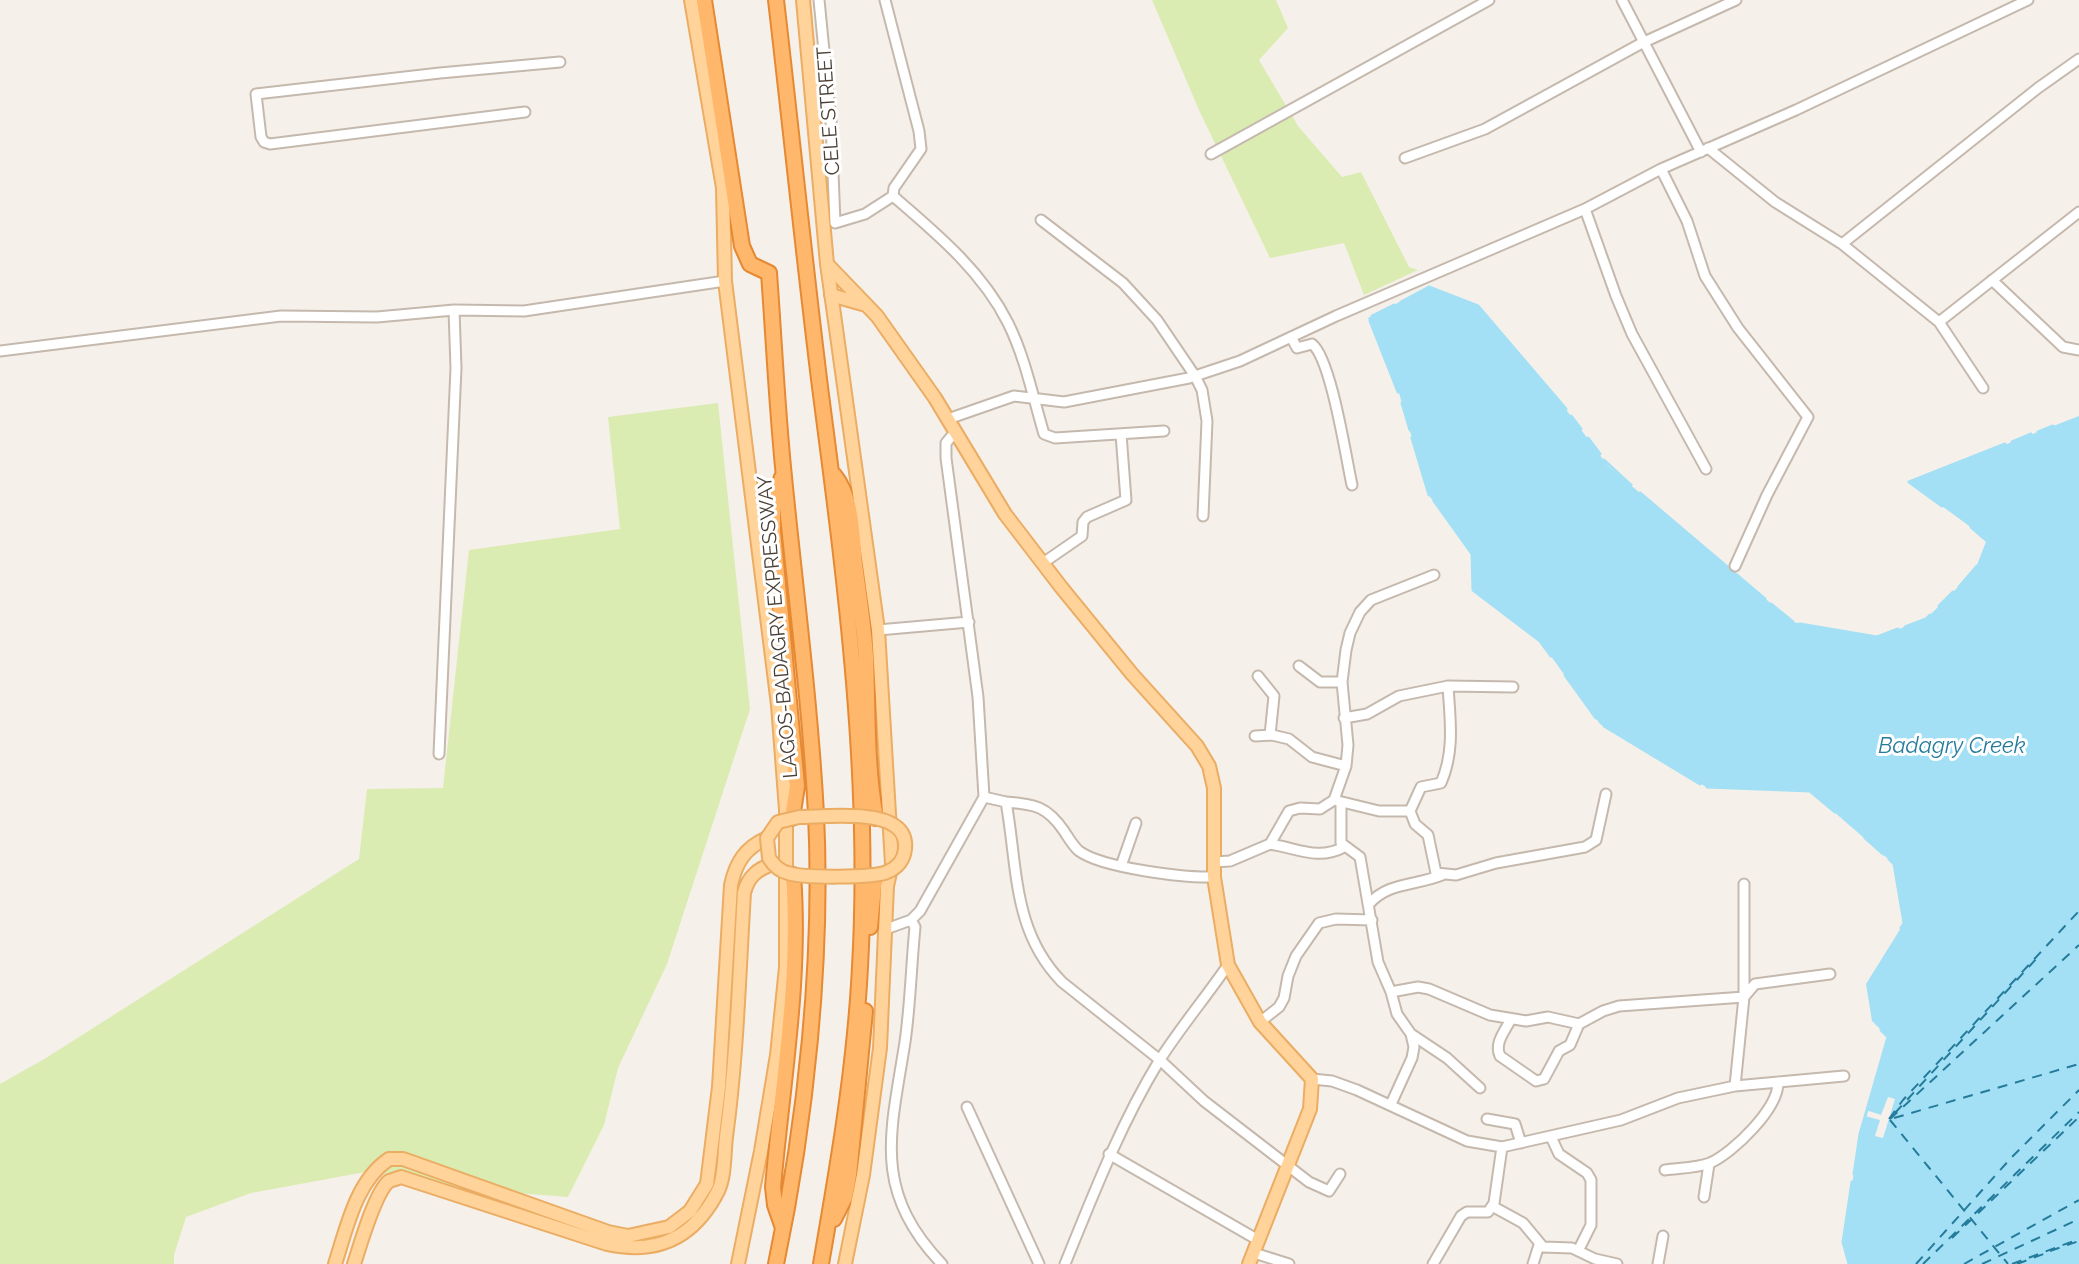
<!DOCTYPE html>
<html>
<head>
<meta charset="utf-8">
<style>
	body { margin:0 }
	canvas { display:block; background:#f6f0ea }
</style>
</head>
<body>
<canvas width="2079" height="1264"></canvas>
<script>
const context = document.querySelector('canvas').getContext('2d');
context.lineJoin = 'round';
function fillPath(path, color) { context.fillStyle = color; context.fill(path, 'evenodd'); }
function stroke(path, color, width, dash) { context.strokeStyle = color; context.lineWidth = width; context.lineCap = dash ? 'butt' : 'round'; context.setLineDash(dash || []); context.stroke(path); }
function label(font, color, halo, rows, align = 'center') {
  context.font = font + ' Raleway,sans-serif'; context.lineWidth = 6; context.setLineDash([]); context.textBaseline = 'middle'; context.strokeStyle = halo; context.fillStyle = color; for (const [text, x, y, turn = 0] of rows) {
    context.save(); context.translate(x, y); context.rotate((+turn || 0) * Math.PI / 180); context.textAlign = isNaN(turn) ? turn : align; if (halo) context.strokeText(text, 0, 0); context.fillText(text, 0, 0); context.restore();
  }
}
fillPath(new Path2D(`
	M1152 0H1276L1288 28 1259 60 1298 126 1342 177 1361 172 1409 267 1418 270 1364 295 1344 243 1270 258 1199 110Z
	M718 403 750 709 667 964 618 1068 604 1125 568 1197 463 1189 371 1171 251 1193 186 1217 174 1255V1264H0V1084L46 1058 359 859 367 789 443 788 469 550 620 529 608 417Z`), '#daecb1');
fillPath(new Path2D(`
	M1429 287 1478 306 1553 392 1608 466 1793 622 1877 637 1926 619 1975 570 1987 539 1909 482 2079 416V1264H1849L1843 1242 1860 1134 1888 1037 1872 1021 1866 984 1904 923 1894 864 1810 791 1706 787 1600 724 1540 641 1473 590 1472 554 1428 494 1399 393 1368 318Z`), '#a4e0f5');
fillPath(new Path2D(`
	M1888 1097 1895 1099 1883 1138 1875 1136 1880 1120 1865 1116 1866 1110 1881 1115Z`), '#f6f0ea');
stroke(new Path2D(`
	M1401 302 1429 287 1478 306 1566 409
	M1372 316 1394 305
	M1370 321 1398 392
	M1402 403 1410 430
	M1571 416 1581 429
	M2038 432 2053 426
	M1412 438 1429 495
	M1588 438 1600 454
	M2012 442 2031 434
	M1604 460 1631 485
	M1640 493 1765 599
	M1434 501 1472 554 1473 590 1540 641 1551 656
	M1942 506 1909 482 2005 444
	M1971 527 1986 540
	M1959 587 1977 566
	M1771 604 1793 622
	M1939 606 1953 592
	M1800 624 1877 637 1898 629
	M1905 627 1926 619 1930 615
	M1565 675 1596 718
	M1604 726 1700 784
	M1707 787 1810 791 1835 812
	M1865 838 1883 854
	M1889 859 1894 864 1904 923 1901 928
	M1854 1174 1860 1134 1888 1037 1881 1030
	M1849 1264 1843 1242 1852 1182`), '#a4e0f5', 3);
stroke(new Path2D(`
	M1895 1113 2037 958
	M1894 1118 2079 1064
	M1889 1119 1903 1100 2079 911
	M1890 1119 2079 945
	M1890 1120 2008 1264
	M1952 1238 2079 1117
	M2050 1251 2079 1241
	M1916 1264 2011 1158 2079 1090
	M1923 1264 2079 1112
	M1964 1264 2079 1200
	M1982 1264 2079 1219
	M2012 1264 2079 1239
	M2017 1264 2049 1252`), '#247b9b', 2, [10, 8]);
const minor = new Path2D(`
	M819 0 831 122 835 223 865 214 893 196 894 188 921 149 919 131 885 0
	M1622 0 1701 152
	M525 112 270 144 264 142 261 137 256 94 440 73 560 62
	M1708 148 1775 202 1842 244 1939 322 1983 388
	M1211 154 1489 0
	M1405 158 1485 129 1642 43 1736 0
	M1661 169 1687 221 1705 276 1738 328 1808 417 1767 495 1735 566
	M893 196C936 233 982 271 1008 323 1025 357 1033 397 1044 434L1055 438 1164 431
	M1585 209 1616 296 1632 334 1706 469
	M1041 220 1123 283 1157 320 1195 376 1202 390 1207 421 1203 516
	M1842 244 2038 88 2079 59
	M1992 280 2063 347 2079 350
	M1939 322 2079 212
	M1291 337 1297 348 1312 344C1331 358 1346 458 1352 485
	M0 351 281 316 377 317 454 310 524 311 725 281
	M948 419 1014 396 1064 402 1189 378 1240 361 1336 316 1585 209 1661 169 1796 110 2028 0
	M1043 563 1082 536 1083 522 1087 517 1126 500 1121 434
	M878 630 969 622
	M1299 666 1320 682H1342
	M1258 676 1274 696 1270 735
	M1344 718 1367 714 1399 696 1448 686 1513 687
	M1255 736 1272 735 1289 739 1312 757 1346 766
	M439 754 456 368 454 310
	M984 797 1006 802C1018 868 1012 931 1062 982L1160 1060 1204 1101 1309 1182 1329 1191 1340 1174
	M1334 800 1379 811H1410L1415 824 1428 835 1436 873 1456 875 1496 863 1585 847 1596 840 1606 794
	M1006 802C1034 804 1047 806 1064 831 1068 837 1073 846 1079 851 1102 868 1185 878 1214 877
	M1341 803V843L1360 857 1378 962 1391 992 1397 1014 1411 1034 1414 1047 1412 1058 1391 1104
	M1410 811 1421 787 1441 783C1455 751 1450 719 1448 686
	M1270 844C1297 848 1318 861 1344 847
	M1213 862 1230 861 1270 844 1289 811 1300 808 1320 809 1334 800 1346 766 1348 745 1342 682 1346 650 1350 633 1360 612 1371 600 1434 575
	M1121 866 1136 823
	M1369 904C1388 882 1415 886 1442 875
	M911 920 915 927 914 938C911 973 910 1007 905 1042 891 1132 871 1190 942 1264
	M886 929 911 920 920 911 984 797 978 697 946 458V443L956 431
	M1391 992 1418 987 1429 989 1490 1015 1526 1021 1548 1017 1579 1024 1603 1011 1619 1006 1744 997V884
	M1511 1019C1505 1031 1494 1043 1500 1056L1536 1081 1544 1079 1559 1051 1570 1045 1579 1024
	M1260 1022 1279 1007 1284 998 1288 976 1296 956 1319 923 1336 919 1372 920
	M1411 1034 1447 1058 1480 1088
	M1312 1079 1332 1081 1357 1090 1467 1141 1502 1147 1621 1120 1678 1098 1735 1086 1844 1076
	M1735 1086 1744 997 1755 984 1830 974
	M967 1107 1039 1264
	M1487 1119 1515 1124 1521 1143
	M1551 1137 1559 1154 1587 1173 1591 1180V1225L1578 1251
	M1109 1154 1258 1240
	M1665 1170C1679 1168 1697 1168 1710 1163 1733 1153 1779 1108 1778 1082
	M1704 1197 1709 1164
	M1492 1206 1523 1223 1543 1247 1572 1248 1595 1259 1617 1264
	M1254 1253 1289 1264
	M1065 1264C1093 1195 1120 1125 1159 1061 1180 1028 1206 997 1228 965
	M1433 1264 1461 1216 1467 1212H1488L1494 1203 1502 1147
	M1533 1264 1539 1245
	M1658 1264 1663 1236`);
const major = new Path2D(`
	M691 0 723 188 725 281 778 705 786 810V967L777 1055 761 1151 738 1264
	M803 0 827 264 878 630 892 864 887 886 880 1048 863 1175 845 1264
	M827 264 877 316 935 398 1005 514 1061 587 1132 674 1197 746 1209 766 1214 788V877L1228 965 1260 1022 1312 1079 1310 1109 1249 1264
	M831 295 866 305
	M335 1264C347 1227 356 1181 389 1159H403L608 1232 628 1236 669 1227 690 1211 707 1184 719 1087 731 885C736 862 745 848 767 838
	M354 1264C360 1246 375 1192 389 1181 392 1180 399 1178 401 1177L607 1244C658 1255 694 1238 718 1191 725 1177 724 1154 726 1137 737 1057 739 975 744 893 748 877 757 869 773 864`);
const highway = new Path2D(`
	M704 0 742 246 750 264 769 273C774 341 777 409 784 477 795 589 810 701 816 814 823 959 806 1122 776 1264
	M776 0C791 129 804 258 820 387 845 579 871 773 860 967 855 1067 838 1166 821 1264
	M834 475C853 498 852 536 855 564 859 595 864 626 866 657 868 710 866 765 876 818
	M782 477 773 506V531L797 786 792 818
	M870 927 875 876
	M834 1219 845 1197 849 1175 865 1011
	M783 1228 775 1205 773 1187C782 1083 801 980 793 875`);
stroke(minor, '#c5b9ae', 13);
stroke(major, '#ebad63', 16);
stroke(highway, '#e68933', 18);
stroke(minor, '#fff', 9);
stroke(major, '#ffd399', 12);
stroke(highway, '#ffb76b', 14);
const majorBridge = new Path2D(`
	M799 817C827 817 910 805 905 849 904 860 897 868 887 872 874 878 802 878 788 873 779 871 774 866 769 858L767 838 778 822Z`);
stroke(majorBridge, '#ebad63', 16, []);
stroke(majorBridge, '#ffd399', 12);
label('20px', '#4a4037', '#fff', [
	["CELE STREET",829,111,-94],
	["LAGOS-BADAGRY EXPRESSWAY",778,627,-95]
]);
label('italic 22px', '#247b9b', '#fff', [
	["Badagry Creek",1952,746]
]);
</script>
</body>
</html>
